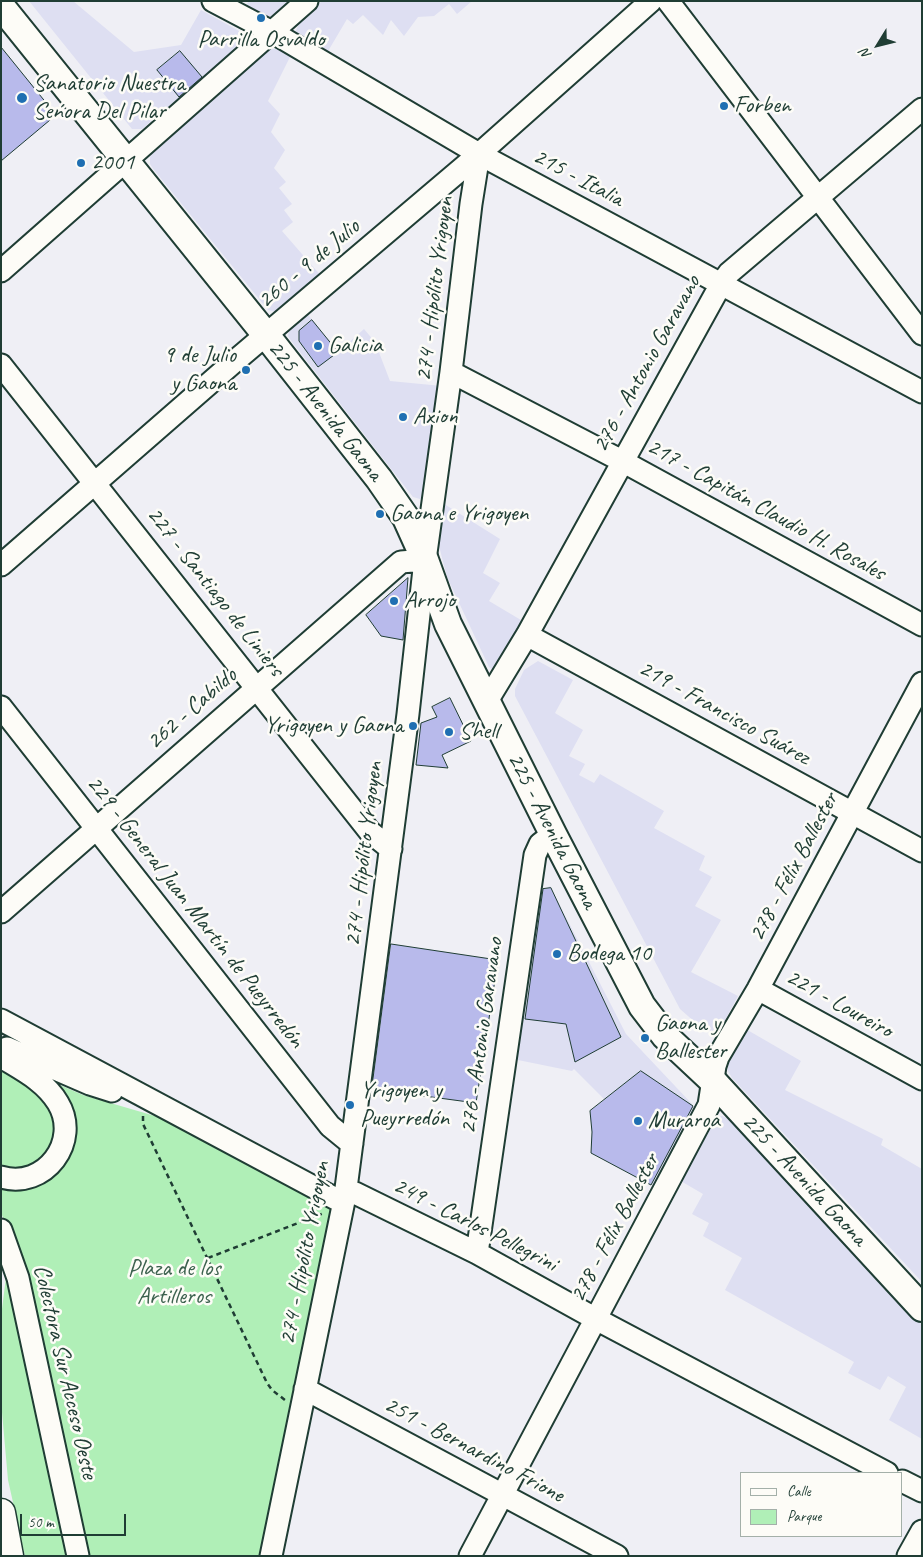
<!DOCTYPE html>
<html>
<head>
<meta charset="utf-8">
<style>
	body { margin:0 }
	#map { position:relative; width:923px; height:1557px; overflow:hidden; background:#efeff5; font-family:Caveat,sans-serif }
	canvas { display:block }
	.frame { position:absolute; inset:0; border:2px solid #1f3d34; pointer-events:none }
	.legend { position:absolute; left:740px; top:1472px; width:162px; height:65px; box-sizing:border-box; background:#fdfcf7; border:1px solid #a4b0a9; margin:0; padding:6px 9px; list-style:none; font-size:15px; color:#1f3d34 }
	.legend li { display:flex; align-items:center; gap:10px; height:25px }
	.legend b { width:25px; border:1px solid #a4b0a9 }
	.north { position:absolute; left:853px; top:20px; width:50px; height:50px; -webkit-text-stroke:4px #fdfcf7; paint-order:stroke; rotate:234deg; font-size:14px; font-weight:700; line-height:20px; text-align:center; color:#1f3d34 }
	.north::after { content:''; display:block; margin:auto; width:18px; height:22px; background:#1f3d34; clip-path:polygon(50% 0,100% 100%,50% 72%,0 100%) }
	.scale { position:absolute; left:20px; top:1514px; width:106px; height:22px; box-sizing:border-box; border:2px solid #1f3d34; border-top:0; padding-left:6px; font-size:15px; line-height:18px; white-space:nowrap; color:#1f3d34; -webkit-text-stroke:4px #fdfcf7; paint-order:stroke }
</style>
</head>
<body>
<div id="map">
<canvas width="923" height="1557"></canvas>
<div class="frame"></div>
<ul class="legend">
<li><b style="height:6px;background:#fdfcf7"></b>Calle</li>
<li><b style="height:14px;background:#b0efb7"></b>Parque</li>
</ul>
<div class="north">N</div>
<div class="scale">50 m</div>
</div>
<script>
const context = document.querySelector('canvas').getContext('2d');
context.lineJoin = 'round';
function fillPath(path, color) { context.fillStyle = color; context.fill(path, 'evenodd'); }
function stroke(path, color, width, dash) { context.strokeStyle = color; context.lineWidth = width; context.lineCap = dash ? 'butt' : 'round'; context.setLineDash(dash || []); context.stroke(path); }
function label(font, color, halo, rows, align = 'center') {
  context.font = font + ' Caveat,sans-serif'; context.lineWidth = 5; context.setLineDash([]); context.textBaseline = 'middle'; context.strokeStyle = halo; context.fillStyle = color; for (const [text, x, y, turn = 0] of rows) {
    context.save(); context.translate(x, y); context.rotate((+turn || 0) * Math.PI / 180); context.textAlign = isNaN(turn) ? turn : align; if (halo) context.strokeText(text, 0, 0); context.fillText(text, 0, 0); context.restore();
  }
}
fillPath(new Path2D(`
	M29 1H73L134 52 181 45 201 10 239 31 243 35V44L142 129H132Z
	M249 1H290L269 18 244 8Z
	M322 1H472L457 14 449 4 434 16 418 17 404 36 391 20 383 35 363 15 353 24 347 19 324 58 294 35 300 21Z
	M279 48 291 55 268 101 280 114 271 132 285 150 274 168 286 182 279 188 292 204 284 210 293 222 282 231 322 277 277 312 268 310 154 170 150 164V157L152 151 264 53 272 49Z
	M305 311 338 352 364 329 375 342 390 381 442 386 426 495 420 499 413 497 292 342 288 336 291 321Z
	M441 502 500 539 483 573 500 583 489 601 526 623 494 671 489 667 447 577 438 542Z
	M538 661 573 680 555 713 583 730 569 756 585 764 579 775 594 783 600 774 664 811 654 828 705 856 699 870 712 877 695 906 721 920 691 972 738 996 718 1033 705 1031 680 1009 515 696V689L524 670Z
	M550 886 626 1034 692 1104 694 1110 655 1186 591 1153 592 1132 590 1111 605 1100 574 1069 572 1071 513 1059 538 892Z
	M744 1028 801 1061 785 1090 883 1139 881 1145 922 1169V1282L732 1078 728 1071 726 1061Z
	M722 1116 729 1119 922 1325V1439L889 1420 906 1387 888 1376 880 1390 848 1373 854 1362 725 1290 742 1258 703 1236 709 1223 692 1214 703 1194 679 1180 712 1119Z`), '#dedff2');
fillPath(new Path2D(`
	M1 1069 46 1096 60 1127 50 1155 24 1171 1 1168Z
	M57 1085H60L83 1095 179 1123 330 1205 333 1212 261 1556H87L17 1248 1 1213V1184L55 1170Z
	M6 1277 68 1556H25L8 1480 1 1401V1317Z`), '#b0efb7');
const building = new Path2D(`
	M1 47 56 115 1 161Z
	M180 51 202 77 179 97 157 70Z
	M312 320 338 352 318 367 299 341V331Z
	M408 578 403 640 381 636 366 615Z
	M450 698 471 741 442 755 448 768 416 765 421 723 437 717 432 707Z
	M551 888 621 1037 575 1062 566 1024 525 1019 543 889Z
	M391 944 498 960 476 1103 372 1089Z
	M641 1071 693 1106 651 1185 591 1153 592 1132 590 1111Z`);
fillPath(building, '#b8baeb');
stroke(building, '#1f3d34', 1);
const minor = new Path2D(`
	M213 1 272 32 479 154 922 392
	M668 1 922 334
	M1 271 307 1
	M1 365 370 832 391 849
	M451 372 622 461 922 625
	M1 565 235 361 479 154 651 1
	M527 635 922 851
	M487 701 527 635 721 284 729 273 922 109
	M1 707 330 1126 352 1144
	M1 912 401 562 425 560
	M758 989 922 1079
	M1 1020 336 1199 355 1193 477 1253 596 1319 887 1473
	M7 1048 90 1084 112 1091
	M1 1057C22 1070 45 1081 58 1103 81 1141 45 1190 1 1177
	M1 1230 18 1278 78 1556
	M477 1253 535 855 540 844 553 834
	M305 1389 617 1556
	M902 1481 922 1491
	M271 1556 345 1196 408 714 425 560 451 372 471 204 479 154
	M470 1556 709 1105 715 1066 718 1057 758 989 922 683
	M908 1556 922 1531`);
const major = new Path2D(`
	M1 6 266 335 379 479 406 518 425 560 448 624 553 834 642 1006 665 1036 713 1081 922 1308`);
const highway = new Path2D(`
	M1 1513 9 1556`);
stroke(minor, '#1f3d34', 25);
stroke(major, '#1f3d34', 30);
stroke(highway, '#1f3d34', 31);
stroke(new Path2D(`
	M143 1116V1124L267 1383 272 1390 285 1400
	M208 1258 324 1213`), '#1f3d34', 2.5, [5, 4]);
stroke(minor, '#fdfcf7', 21);
stroke(major, '#fdfcf7', 26);
stroke(highway, '#fdfcf7', 28);
for (const [x, y, r, color] of [
	[261,18,5,"#1f6fb2"],
	[22,98,6,"#1f6fb2"],
	[724,106,5,"#1f6fb2"],
	[81,163,5,"#1f6fb2"],
	[318,346,5,"#1f6fb2"],
	[246,370,5,"#1f6fb2"],
	[403,417,5,"#1f6fb2"],
	[380,514,5,"#1f6fb2"],
	[394,601,5,"#1f6fb2"],
	[413,726,5,"#1f6fb2"],
	[449,732,5,"#1f6fb2"],
	[557,954,5,"#1f6fb2"],
	[645,1038,5,"#1f6fb2"],
	[350,1105,5,"#1f6fb2"],
	[638,1121,5,"#1f6fb2"]
]) { const dot = new Path2D(); dot.arc(x, y, r, 0, 2 * Math.PI); context.fillStyle = color; context.fill(dot); stroke(dot, '#fdfcf7', 2); }
label('24px', '#1f3d34', '#fdfcf7', [
	["Parrilla Osvaldo",261,40,"center"],
	["Sanatorio Nuestra",33,84],
	["Seńora Del Pilar",33,112],
	["Forben",734,106],
	["2001",91,163],
	["Galicia",328,346],
	["9 de Julio",236,356,"right"],
	["y Gaona",236,384,"right"],
	["Axion",413,417],
	["Gaona e Yrigoyen",390,514],
	["Arrojo",404,601],
	["Yrigoyen y Gaona",403,726,"right"],
	["Shell",459,732],
	["Bodega 10",567,954],
	["Gaona y",655,1024],
	["Ballester",655,1052],
	["Yrigoyen y",360,1091],
	["Pueyrredón",360,1119],
	["Muraroa",648,1121]
], 'left');
label('24px', '#1f3d34', '#fdfcf7', [
	["215 - Italia",578,178,28],
	["260 - 9 de Julio",309,264,-40],
	["274 - Hipólito Yrigoyen",435,289,-83],
	["276 - Antonio Garavano",647,364,-61],
	["225 - Avenida Gaona",325,411,52],
	["217 - Capitán Claudio H. Rosales",766,510,29],
	["227 - Santiago de Liniers",215,592,52],
	["262 - Cabildo",192,709,-41],
	["219 - Francisco Suárez",724,713,29],
	["225 - Avenida Gaona",552,831,63],
	["274 - Hipólito Yrigoyen",364,854,-83],
	["278 - Félix Ballester",794,867,-62],
	["229 - General Juan Martín de Pueyrredón",195,912,52],
	["221 - Loureiro",839,1004,29],
	["276 - Antonio Garavano",482,1036,-82],
	["225 - Avenida Gaona",804,1180,47],
	["249 - Carlos Pellegrini",475,1225,27],
	["278 - Félix Ballester",615,1228,-62],
	["274 - Hipólito Yrigoyen",305,1253,-79],
	["Colectora Sur Acceso Oeste",65,1372,77],
	["251 - Bernardino Frione",474,1450,28]
]);
label('24px', '#3c614e', '#fdfcf7', [
	["Plaza de los",174,1269],
	["Artilleros",174,1297]
]);
</script>
</body>
</html>
